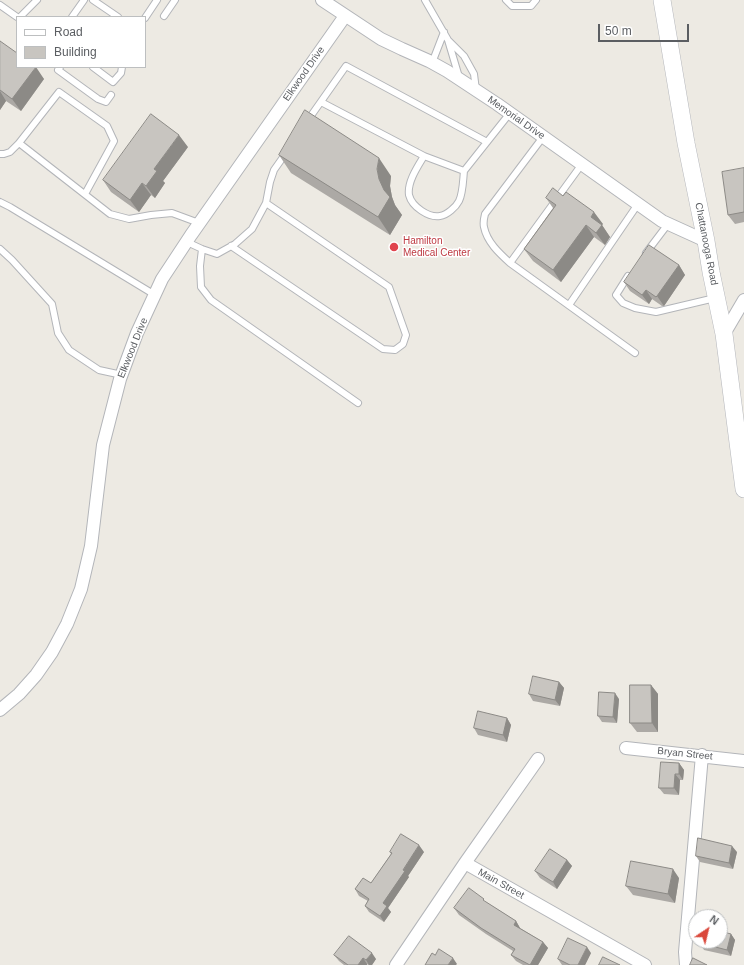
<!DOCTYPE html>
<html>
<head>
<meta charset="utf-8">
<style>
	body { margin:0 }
	#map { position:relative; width:744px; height:965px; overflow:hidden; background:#edeae3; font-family:Arial,sans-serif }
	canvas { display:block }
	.legend { position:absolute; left:16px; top:16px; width:130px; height:52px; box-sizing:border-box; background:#fff; border:1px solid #bdbfc0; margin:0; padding:5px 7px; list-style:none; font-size:12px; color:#5b5e62 }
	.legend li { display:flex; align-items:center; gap:8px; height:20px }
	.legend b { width:20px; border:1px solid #bdbfc0 }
	.north { position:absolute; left:688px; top:909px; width:40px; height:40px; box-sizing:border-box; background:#fff; border:1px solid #bdbfc0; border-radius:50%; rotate:35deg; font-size:11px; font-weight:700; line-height:16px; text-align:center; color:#5b5e62 }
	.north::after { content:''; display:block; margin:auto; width:14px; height:18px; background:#da483b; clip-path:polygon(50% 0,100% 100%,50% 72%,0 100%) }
	.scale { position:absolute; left:598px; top:24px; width:91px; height:18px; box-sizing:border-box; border:2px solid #5b5e62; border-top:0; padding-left:5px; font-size:12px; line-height:14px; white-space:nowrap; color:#5b5e62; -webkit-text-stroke:3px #fff; paint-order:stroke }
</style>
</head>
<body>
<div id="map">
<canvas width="744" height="965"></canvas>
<ul class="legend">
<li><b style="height:5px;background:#fff"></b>Road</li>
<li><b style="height:11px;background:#c8c5c0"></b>Building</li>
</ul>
<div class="north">N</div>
<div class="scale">50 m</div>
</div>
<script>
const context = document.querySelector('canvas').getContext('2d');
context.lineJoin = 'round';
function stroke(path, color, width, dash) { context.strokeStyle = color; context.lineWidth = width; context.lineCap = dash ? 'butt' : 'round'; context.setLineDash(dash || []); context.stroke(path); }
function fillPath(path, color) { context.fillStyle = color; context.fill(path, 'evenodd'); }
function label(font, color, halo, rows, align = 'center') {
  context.font = font + ' Arial,sans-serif'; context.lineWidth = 3; context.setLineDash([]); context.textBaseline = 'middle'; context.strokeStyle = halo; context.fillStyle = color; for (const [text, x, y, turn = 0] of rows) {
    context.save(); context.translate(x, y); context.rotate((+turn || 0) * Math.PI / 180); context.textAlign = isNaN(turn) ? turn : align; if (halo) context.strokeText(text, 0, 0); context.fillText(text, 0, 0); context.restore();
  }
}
const service = new Path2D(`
	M93 0 118 17
	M425 0 448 40 459 77
	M506 0 512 6H531L536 0
	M0 5 17 17
	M164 16 175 0
	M20 17 37 0
	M72 17 84 0
	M145 18 157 0
	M449 41 464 56 474 74 476 90
	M432 63 444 32
	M60 67 58 70 98 99 106 102 111 95
	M93 67 113 82 121 73 122 67
	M321 102 424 156
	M308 120 346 66 487 142
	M543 137 485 214C484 218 483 223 484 227 487 242 499 253 510 263L635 353
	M19 143 110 214 129 219 151 215 172 213 199 223
	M0 154H4L10 152 19 143 59 92 107 126 114 141 85 194
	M464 171 424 156C418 166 407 182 409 195 412 207 429 218 440 216 447 215 456 207 459 201 463 193 463 180 464 171L510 113
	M0 202 10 207 155 295
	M187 242 202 249 217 254 235 244 252 229 266 203 270 182 274 170 286 153
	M231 246 383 349 395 350 403 344 406 335 389 287 266 203
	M0 249 12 260 52 304 58 333 69 350 99 370 122 375
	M202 249 200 266 201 287 211 300 358 403
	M646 253 668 224
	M510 263 582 164
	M628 276 616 295 623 303 635 308 656 312 715 298
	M569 305 638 204`);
const minor = new Path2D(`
	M322 0 381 39 402 49 429 61 447 71 497 104 662 221 706 241
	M724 334 744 300
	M0 710 19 694 36 675 52 652 67 624 81 589 91 546 103 445 120 379 137 333 162 279 191 235 345 16
	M626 748 744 761
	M465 863 645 965
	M396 965 465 863 538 759
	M686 965 685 952 702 755`);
const secondary = new Path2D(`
	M662 0 686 143 706 241 711 272 724 334 744 489`);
stroke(service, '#b3b5b9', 8);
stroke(minor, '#b3b5b9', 14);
stroke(secondary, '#b5b7bc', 18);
stroke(service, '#fff', 6);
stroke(minor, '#fff', 12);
stroke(secondary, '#fff', 17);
fillPath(new Path2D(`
	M0 41 44 79 21 111 6 101 0 110Z
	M188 147 163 181 165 183 155 198 151 195 139 212 111 192 103 180Z
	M279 155 391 176 390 186 392 197 395 205 402 215 390 235 291 173Z
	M744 168V222L735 224 728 215Z
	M546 198 603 224 602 225 610 237 605 245 594 237 561 282 533 261 524 249 553 208Z
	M679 265 685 275 664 306H662L652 299 649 304 630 291 624 282Z
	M559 682 564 688 560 706 533 701 529 694Z
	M651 685 658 694V732H637L630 723Z
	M619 699 617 723 602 722 598 716Z
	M507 718 511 725 507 742 478 735 474 728Z
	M679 763 684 770 683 780H680L679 795 664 794 659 788Z
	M390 852H424L408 876 409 877 388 908 391 912 384 922 369 912 365 906 368 901 359 896 355 889 371 883 391 854Z
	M737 852 733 869 700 862 696 856Z
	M567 860 572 866 557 889 540 878 535 871Z
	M679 878 675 903 633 895 626 886Z
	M486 902 516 921 520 928 543 942 548 948 538 965H523L516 961 511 955 513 951 486 934 459 915 454 908Z
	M731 934 735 940 731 956 704 950 700 943Z
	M591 953 585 965H562L558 959Z
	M334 955 376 959 372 965H368L367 964V965H344L339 961Z`), '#aca9a5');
fillPath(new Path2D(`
	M36 67 44 79 21 111 12 99Z
	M0 91 6 101 0 110Z
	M179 135 188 147 163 181 165 183 155 198 146 186 154 169Z
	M379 158 391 176 390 186 392 197 395 205 402 215 390 235 378 217 384 190 379 179 377 169Z
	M142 183 151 195 139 212 130 200Z
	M594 212 603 224 602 225 610 237 605 245 596 233 591 217Z
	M586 225 594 237 561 282 553 270Z
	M679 265 685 275 664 306 657 296Z
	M646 290 652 299 649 304 642 295Z
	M559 682 564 688 560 706 555 700Z
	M651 685 658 694V732L652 723Z
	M615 693 619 699 617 723 613 717Z
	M507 718 511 725 507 742 503 735Z
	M679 763 684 770 683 780 679 774Z
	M675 774 680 780 679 795 674 788Z
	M419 845 424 852 408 876 409 877 388 908 391 912 384 922 380 916 383 903Z
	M732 846 737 852 733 869 729 863Z
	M567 860 572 866 557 889 553 882Z
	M673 869 679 878 675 903 668 894Z
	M516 921 520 928 518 931 514 925Z
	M731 934 735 940 731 956 727 950Z
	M543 942 548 948 538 965H530Z
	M587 947 591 953 585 965H578Z
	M372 953 376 959 372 965H369L366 960Z
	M363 958 367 964V965H358Z
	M453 958 457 964 456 965H448Z`), '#8c8a86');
const building = new Path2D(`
	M0 41 17 53V67H36L12 99 0 90Z
	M305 110 379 158 377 169 379 179 384 190 390 197 378 217 279 155Z
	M151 114 179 135 154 169 157 171 146 186 142 183 130 200 103 180Z
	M744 168V212L728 215 722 172Z
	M553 188 563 196 566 192 594 212 591 217 602 225 596 233 586 225 553 270 524 249 556 205 546 198Z
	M649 245 679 265 657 296 656 297 646 290 642 295 624 282Z
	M533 676 559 682 555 700 529 694Z
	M630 685H651L652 723H630Z
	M599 692 615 693 613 717 598 716Z
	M478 711 507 718 503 735 474 728Z
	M661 762 679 763V774H675L674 788H659Z
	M401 834 419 845 403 870 405 871 383 903 387 906 380 916 365 906 369 899 355 889 363 878 371 883 392 853 390 852Z
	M698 838 732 846 729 863 696 856Z
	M550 849 567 860 553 882 535 871Z
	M631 861 673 869 668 894 626 886Z
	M469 888 484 899 483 900 516 921 514 925 543 942 530 965 511 955 515 949 481 928 454 908Z
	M720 931 731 934 727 950 700 943V941H720Z
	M349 936 372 953 366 960 363 958 358 965H348L334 955Z
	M568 938 587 947 578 965H570L558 959Z
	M439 949 453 958 448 965H425L432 953 435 955Z
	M603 957 620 965H599Z
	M693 958 707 965H690Z`);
fillPath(building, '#c8c5c0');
stroke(building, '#8c8a86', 1);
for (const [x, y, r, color] of [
	[394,247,5,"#e0444e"]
]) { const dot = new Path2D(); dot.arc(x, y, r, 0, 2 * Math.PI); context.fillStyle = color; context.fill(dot); stroke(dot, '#fff', 1.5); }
label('10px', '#5b5e62', '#fff', [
	["Elkwood Drive",304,74,-55],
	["Memorial Drive",516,118,35],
	["Chattanooga Road",706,244,79],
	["Elkwood Drive",133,348,-68],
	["Bryan Street",685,754,6],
	["Main Street",501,884,29]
]);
label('10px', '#be3a42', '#fff', [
	["Hamilton",403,241],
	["Medical Center",403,253]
], 'left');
</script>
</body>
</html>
